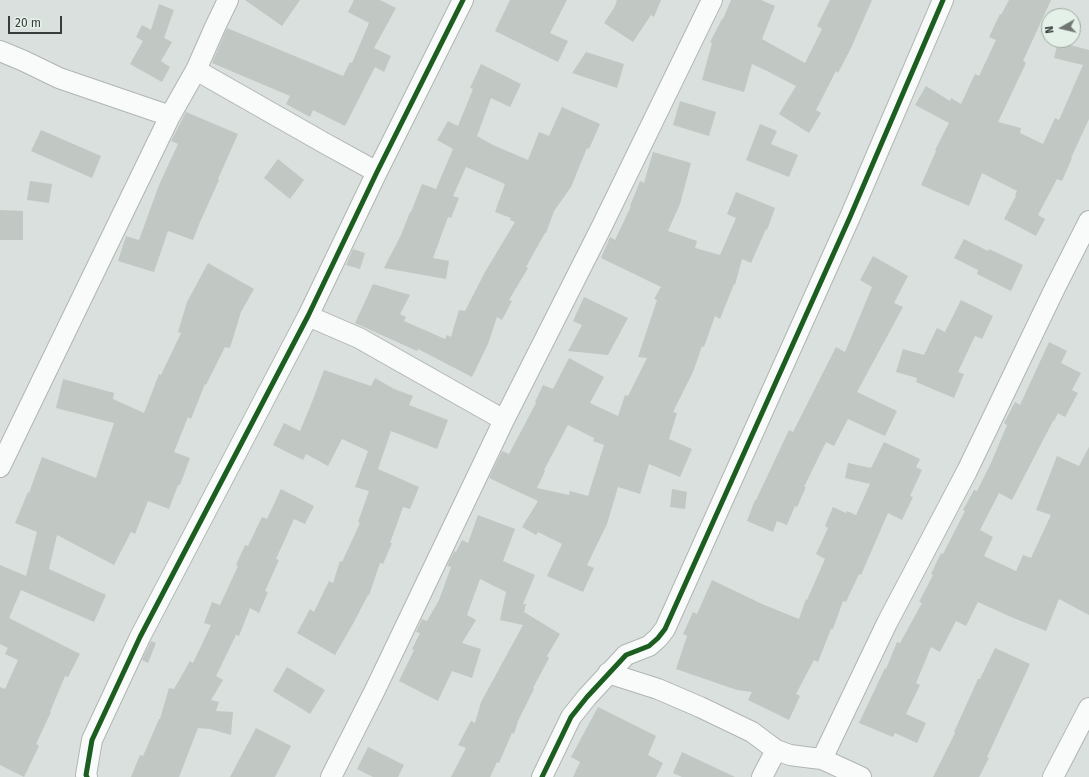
<!DOCTYPE html>
<html>
<head>
<meta charset="utf-8">
<style>
	body { margin:0 }
	#map { position:relative; width:1089px; height:777px; overflow:hidden; background:#dae0dd; font-family:"Fira Sans",sans-serif }
	canvas { display:block }
	.north { position:absolute; left:1041px; top:8px; width:40px; height:40px; box-sizing:border-box; background:#e4f1e9; border:1px solid #9fa9a3; border-radius:50%; rotate:262deg; font-size:11px; font-weight:700; line-height:16px; text-align:center; color:#383d3a }
	.north::after { content:''; display:block; margin:auto; width:14px; height:18px; background:#717673; clip-path:polygon(50% 0,100% 100%,50% 72%,0 100%) }
	.scale { position:absolute; left:8px; top:16px; width:54px; height:18px; box-sizing:border-box; border:2px solid #383d3a; border-top:0; padding-left:5px; font-size:12px; line-height:14px; white-space:nowrap; color:#383d3a; -webkit-text-stroke:3px #e4f1e9; paint-order:stroke }
</style>
</head>
<body>
<div id="map">
<canvas width="1089" height="777"></canvas>
<div class="north">N</div>
<div class="scale">20 m</div>
</div>
<script>
const context = document.querySelector('canvas').getContext('2d');
context.lineJoin = 'round';
function fillPath(path, color) { context.fillStyle = color; context.fill(path, 'evenodd'); }
function stroke(path, color, width, dash) { context.strokeStyle = color; context.lineWidth = width; context.lineCap = dash ? 'butt' : 'round'; context.setLineDash(dash || []); context.stroke(path); }
fillPath(new Path2D(`
	M245 0H300L282 26Z
	M354 0H380L396 8 374 48 391 56 384 72 375 67 345 126 313 110 310 117 286 104 290 96 212 63 227 28 343 76 350 62 352 63 369 23 348 12Z
	M510 0H567L550 33 568 41 558 62 495 31Z
	M616 0H661L654 17 651 15 633 42 604 23 614 8 617 1Z
	M731 0H761L775 6 762 39 805 63 822 29 817 26 830 0H872L851 48 838 73 836 71 816 110 821 113 809 133 779 114 796 86 767 71 752 64 744 92 702 80 712 43 710 42 722 19H723Z
	M1009 0H1051L1023 61 1026 63 998 122 1021 128 1020 133 1043 144 1055 118 1059 120 1083 65 1054 58 1058 42 1089 50V119L1071 158H1072L1062 181 1057 179 1038 215 1045 219 1036 236 1004 219 1016 196 1015 195 1017 191 982 173 969 206 921 185 936 151 935 150 949 123 915 105 926 86 950 101 951 98 961 104 975 74 979 76 996 40 989 37 1000 14 1001 15Z
	M159 4 174 10 164 38 172 42 161 61 170 67 162 82 130 64 143 41 136 37 142 25 151 30Z
	M586 52 624 64 617 88 572 73Z
	M481 64 521 84 510 107 491 98 477 136 493 145 528 160 539 132 549 136 562 107 600 124 589 149 587 148 571 187 554 211 546 233H545L526 267 528 268 509 300 512 301 502 320 497 317 488 344 472 377 418 349 417 351 355 323 373 284 410 295 400 314 406 317 404 321 445 339 447 335 451 337 459 310 465 311 485 272 515 222 510 220 511 218 495 212 505 184 466 167 453 196 459 198 451 218 448 217 433 258 449 261 446 279 384 268 401 235 410 212H411L422 184 436 189 453 149 437 140 448 121 458 126 473 89 470 88Z
	M680 101 716 112 709 136 673 125Z
	M186 112 238 134 218 179 219 180 200 222 193 240 168 231 154 272 118 261 126 236 139 240 159 185 178 144 171 141Z
	M760 124 777 131 771 144 798 155 789 177 746 160Z
	M41 130 101 156 92 178 31 151Z
	M653 152 691 163 680 204 668 231 697 241 695 248 720 255 736 218 727 214 736 192 775 208 767 230 766 229 751 263 742 259 735 285 734 284 720 319 715 316 704 347 702 346 693 372 673 412 677 413 669 439 692 449 680 477 649 464 640 494 618 487 607 524 587 565 594 568 583 592 547 576 562 544 538 532 536 535 522 527 538 501 489 478 502 451 509 454 536 403 535 402 543 385 553 389 569 358 604 377 590 403 618 416 625 395 628 396 647 358 638 357 657 300 654 299 661 287 601 258 610 237 615 240 631 206H630L640 181 644 183ZM568 425 594 438 593 441 604 445 588 496 570 491 569 495 537 488 545 471 544 470Z
	M278 159 304 180 290 199 264 178Z
	M30 181 52 184 49 203 27 200Z
	M0 210 23 211V240H0Z
	M964 239 988 251 989 249 1023 265 1011 291 977 274 978 270 954 258Z
	M353 249 365 253 360 269 346 265Z
	M873 256 908 276 894 303 903 307 857 392 897 411 885 436 848 419 834 446 826 442 804 487H806L797 507 795 506 787 525 777 521 773 532 747 521 755 500H756L789 430 793 432 836 347 845 352 872 287 860 280Z
	M208 263 254 289 241 312 230 348 225 347 206 385 205 384 191 419 188 417 174 452 190 458 180 485H178L169 509 148 501 135 534 131 532 114 565 57 535 49 569 106 595 94 622 21 590 9 618 80 654 68 677 65 676 50 712H51L36 744 39 746 24 777 0 765V687L5 689 18 660 5 654 8 648 0 644V565L26 576 37 532 15 523 28 492 29 493 42 457 96 478 114 423 56 408 63 379 114 393 113 399 144 413 159 374 161 375 181 333 178 332 187 302Z
	M584 297 628 318 608 355 568 351 582 325 573 321Z
	M961 300 993 316 982 339 975 336 958 372 964 374 954 398 916 382 917 378 896 372 903 349 924 355 937 328 945 332Z
	M1049 342 1067 351 1061 363 1081 373 1072 390 1078 393 1065 417 1058 413 1054 421H1053L1012 500 999 493 980 530 993 537 984 556 1016 571 1023 555 1031 558 1051 515 1036 510 1057 456 1079 466 1089 447V615L1059 599 1046 631 1011 617 978 602 966 626 956 621 940 652 931 647 916 683 920 685 906 714 926 723 917 743 895 733 893 737 859 723 885 668 886 669 897 642 900 643 922 603 919 602 933 575 931 574 941 553 943 554 965 511 963 510 974 490 977 491 991 463 1007 425 1004 423 1015 402 1020 405Z
	M324 370 371 386 375 378 394 389 413 396 409 405 448 420 437 449 391 431 378 469 419 487 410 509 403 507 390 543H392L383 564 380 563 369 595H368L354 622 335 655 297 633 310 609 314 612 329 581 333 583 340 561 342 562 360 523 358 522 369 491 355 487 368 451 342 439 328 466 306 454 303 460 273 445 284 423 300 431 312 402Z
	M884 442 920 459 916 467 922 470 910 496 913 497 902 520 888 513 861 575 859 574 846 602 843 601 833 629H831L818 662 814 660 796 694 800 696 789 720 748 700 752 692 737 690 676 669 687 636 683 634 693 612 697 614 712 580 762 604 799 619 806 599 807 600 825 559 816 554 828 528 825 526 833 507 846 513 847 511 856 515 870 484 845 478 848 463 871 468Z
	M281 489 314 506 305 524 294 519 276 559 279 560 265 591 268 592 259 613 250 608 239 636 236 635 216 676 223 680 211 700 219 702 216 711 233 712 231 735 210 729 198 728 179 777H131L140 755 143 756 159 719H160L169 688 174 689 190 661 193 663 211 625 204 623 212 602 220 605 238 566 236 565 245 545 248 546 262 517 267 519Z
	M672 489 687 492 685 509 670 507Z
	M478 515 515 529 503 561 535 575 523 604H526L524 612 560 634 547 656 549 658 533 688 534 689 518 721 514 734 512 733 499 763 497 762 490 777H451L466 748 458 745 471 721 475 723 481 702 523 625 500 620 506 592 480 579 467 615 476 620 462 643 481 649 472 678 452 671 438 701 399 681 414 650 412 649 420 633 416 632 422 619 427 621 439 600 451 567 447 566 454 551 456 552 462 540 468 543Z
	M151 641 156 643 148 663 142 660Z
	M995 648 1030 664 987 757 989 758 979 777H933L955 733 954 732 978 679H980Z
	M287 667 325 690 310 714 273 691Z
	M598 707 656 736 648 755 663 763 656 777H573L580 762 571 757Z
	M256 728 291 746 275 777H230Z
	M368 747 404 765 398 777H373L357 769Z
	M682 752 735 777H682L673 773Z`), '#c1c7c3');
const minor = new Path2D(`
	M0 51 24 61 59 78 170 116
	M196 70 326 144 377 172
	M308 316 359 338 504 420
	M0 467 170 116 196 70 215 27 228 0
	M608 673 658 689 700 707 752 732 776 750 790 755 805 757 822 759 861 777
	M822 759 887 623 967 471 1055 288 1089 221
	M87 777 86 775 92 740 140 637 308 316 377 172 463 0
	M331 777 375 690 504 420 602 226 712 0
	M542 777 571 717 587 697 626 655 649 646 658 638 665 629 850 217 943 0
	M762 777 776 750
	M1053 777 1089 708`);
stroke(minor, '#b0b5b3', 22);
stroke(minor, '#f9fafa', 20);
stroke(new Path2D(`
	M87 777 86 775 92 740 140 637 308 316 377 172 463 0
	M542 777 571 717 587 697 626 655 649 646 658 638 665 629 850 217 943 0`), '#1b5e20', 5);
</script>
</body>
</html>
